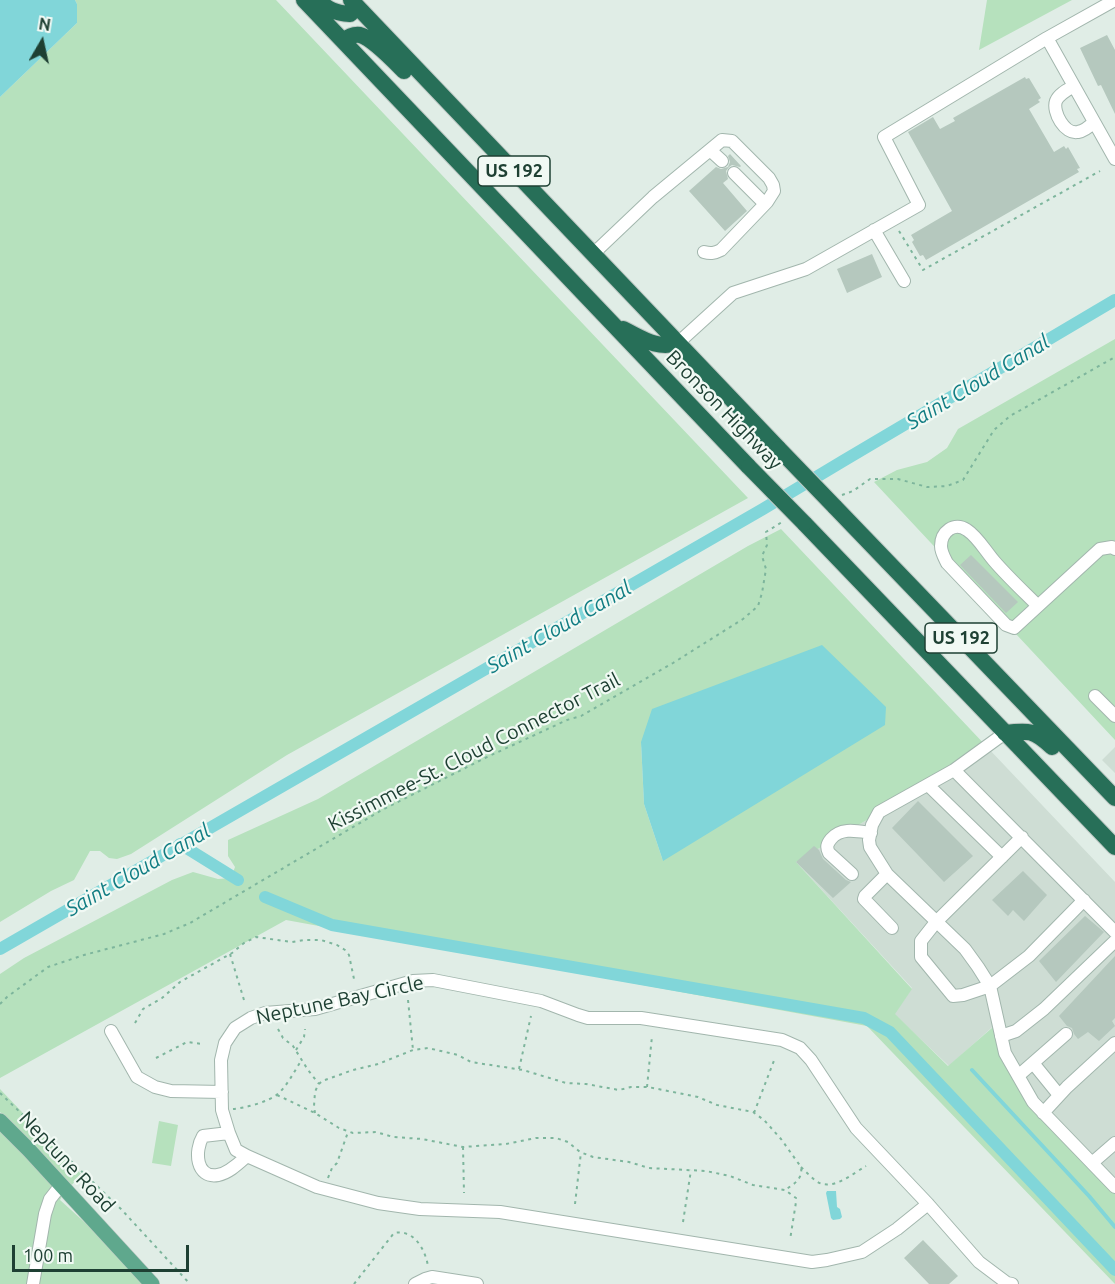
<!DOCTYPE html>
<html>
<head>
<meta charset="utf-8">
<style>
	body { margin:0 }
	#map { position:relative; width:1115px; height:1284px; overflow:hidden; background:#e0ede6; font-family:Ubuntu,sans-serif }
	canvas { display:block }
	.north { position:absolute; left:12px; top:12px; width:60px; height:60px; -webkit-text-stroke:4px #f1f9f4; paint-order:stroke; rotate:9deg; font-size:16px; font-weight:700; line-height:24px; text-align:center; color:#1e4033 }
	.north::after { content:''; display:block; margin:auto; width:21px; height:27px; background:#1e4033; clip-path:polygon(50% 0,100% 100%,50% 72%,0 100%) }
	.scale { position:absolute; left:12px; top:1245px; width:177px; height:27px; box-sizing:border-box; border:3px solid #1e4033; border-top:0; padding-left:8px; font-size:18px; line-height:21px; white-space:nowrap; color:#1e4033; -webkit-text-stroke:4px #f1f9f4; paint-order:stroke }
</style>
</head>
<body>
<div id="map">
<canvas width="1115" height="1284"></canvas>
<div class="north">N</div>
<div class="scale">100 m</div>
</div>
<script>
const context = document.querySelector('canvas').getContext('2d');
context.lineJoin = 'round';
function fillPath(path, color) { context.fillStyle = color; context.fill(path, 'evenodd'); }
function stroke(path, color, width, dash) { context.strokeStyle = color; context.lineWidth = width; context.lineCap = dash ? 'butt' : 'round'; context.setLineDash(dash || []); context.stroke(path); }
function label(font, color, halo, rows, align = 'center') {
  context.font = font + ' Ubuntu,sans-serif'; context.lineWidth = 4.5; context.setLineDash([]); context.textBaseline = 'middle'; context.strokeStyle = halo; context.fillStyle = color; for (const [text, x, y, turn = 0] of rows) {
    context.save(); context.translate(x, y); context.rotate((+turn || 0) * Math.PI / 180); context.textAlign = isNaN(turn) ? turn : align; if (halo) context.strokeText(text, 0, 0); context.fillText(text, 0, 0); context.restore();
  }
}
fillPath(new Path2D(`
	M1115 747V773L1102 760Z
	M988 748 1115 882V1183L1015 1081 999 1021 949 1066 894 1014 912 988 796 862Z`), '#ceddd4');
fillPath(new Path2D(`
	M75 0H276L748 498 287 755 131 854 117 859 109 858 100 851H90L74 880 51 891 0 922V97L77 23V4Z
	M987 0H1072L979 50Z
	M1115 339V740L874 482 897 470 927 462 947 448 958 429Z
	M781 529 988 748 796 862 912 989 895 1014 948 1066 1000 1021 1016 1081 1115 1183V1284L867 1026 286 920 0 1078V974L24 958 172 880 193 872 218 879 231 878 235 867 228 856V840L318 799 748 546ZM641 742 663 861 644 804Z
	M0 1089 81 1174 71 1186 33 1145 0 1112Z
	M159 1121 178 1125 171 1166 152 1163Z
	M0 1130 25 1155 62 1196 60 1200 91 1228 143 1284H0Z`), '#b6e1bd');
fillPath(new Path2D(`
	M0 0H75L77 4V23L0 97Z
	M822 645 886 707 885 725 663 861 644 804 641 742 652 709Z
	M827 1191H836L837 1207 840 1209 842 1217 840 1219 833 1220 831 1218 826 1193Z`), '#81d6d9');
stroke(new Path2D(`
	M972 1070 1089 1196 1115 1227`), '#81d6d9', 4);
stroke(new Path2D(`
	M180 844 238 880
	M265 897 332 925 864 1018 890 1032 1115 1270
	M0 949 763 509 843 461 1115 300`), '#81d6d9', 12);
fillPath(new Path2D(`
	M1107 35 1115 50V114L1101 85 1098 86 1080 48Z
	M1025 77 1026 79 1029 78 1041 98 1038 100 1040 102 1029 109 1054 152 1064 146 1066 149 1068 147 1080 168 1077 169 1079 172 926 260 923 255 920 256 912 242 914 240 911 235 952 211 908 132 933 117 940 129 955 121 953 118Z
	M730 154 741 166 740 167 732 165 729 167 726 171 728 179 723 183 747 211 725 231 689 191 716 167 721 169 728 167 730 162 728 156Z
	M872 254 882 277 847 293 837 269Z
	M971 555 1018 602 1006 613 960 565Z
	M918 801 973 856 944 882 892 828Z
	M814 846 819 850 823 859 846 880 851 882 833 898 796 862Z
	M1023 871 1047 895 1024 921 1013 910 1008 916 992 900Z
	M1085 916 1104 932 1056 982 1039 961Z
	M1115 956V1018L1112 1021 1115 1026 1099 1041 1088 1032 1078 1039 1074 1034 1072 1028 1067 1026 1059 1016Z
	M923 1240 958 1276 949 1284H929L904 1258Z`), '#b5c8be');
const minor = new Path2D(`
	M1047 38 1115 159
	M1074 86C1067 90 1059 94 1056 101 1052 112 1065 135 1078 132 1084 131 1090 126 1094 122
	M710 150 722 161
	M734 173 765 204
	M874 230 904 281
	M593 254 653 197 722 140 732 141 769 178 773 185 774 191 767 202 721 250C715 253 711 254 704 252
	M678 343 733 293 806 269 919 205 884 137 1047 38 1115 0
	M1038 606C1023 591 1008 577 995 562 986 552 978 537 967 530 954 521 941 532 941 546 941 552 944 557 947 563L1006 625 1014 628 1100 549 1112 547 1115 549
	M1095 696 1115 716
	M1005 733 954 770 1115 932
	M954 770 879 812 872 825 869 840 870 847 887 874 965 949 978 967 990 986 1005 1053 1033 1102 1115 1187
	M928 785 1002 857
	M1022 837 936 922 921 941V957L953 996 963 995 990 986 1029 956 1084 900
	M852 874 829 853C826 847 827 844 831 839 841 827 857 831 871 833
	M887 874 865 896 864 899 892 928
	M111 1031 137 1077 155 1087 171 1091 222 1092
	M1001 1036 1016 1031 1044 1009 1115 941
	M1033 1063 1059 1095
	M1018 1076 1066 1034
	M1043 1113 1067 1087 1115 1043
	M229 1133 203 1136C194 1151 196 1179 218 1175 229 1173 239 1163 247 1156
	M1092 1163 1115 1143
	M928 1204 897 1229 862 1252 827 1260 812 1262 500 1212 420 1209 378 1203 317 1187 247 1156 236 1150 229 1133 222 1110 221 1060 225 1043 235 1028 251 1018 265 1013 315 1009 413 981 433 980 541 1001 578 1015 588 1018H641L782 1040 800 1048 811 1060 856 1128 928 1204 979 1262 1007 1283 1012 1284
	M33 1284 45 1214 50 1199 61 1185
	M415 1284 425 1279 432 1277 477 1284`);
const major = new Path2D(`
	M0 1121 29 1150 152 1284`);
const highway = new Path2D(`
	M304 0 749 467
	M318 0C328 10 336 13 350 14L357 7
	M351 0 779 449
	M343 41C348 37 353 34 360 35 372 38 395 62 404 71
	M623 329C642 338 657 350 678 343
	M834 506 1115 798
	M804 523 1115 847
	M1005 733C1029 730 1034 730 1052 747`);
stroke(minor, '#a2b6ad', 14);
stroke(major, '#c0cac6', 16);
stroke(highway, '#c0cac6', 18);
stroke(new Path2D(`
	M899 231 923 270 1100 171
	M842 495 853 491 870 479H898L927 487 947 486 963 480 994 430 1010 416 1115 357
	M230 954 244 1000
	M408 1000 413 1050
	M0 1004 7 997 48 967 84 955 164 934 190 923 382 810 485 758 567 720 581 716 673 663 743 619 758 606 762 593 766 569 762 556 767 545 766 532 782 522
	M135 1023 143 1009 162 998 180 982 232 953 244 943 256 937 292 942 304 940H321L337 945 345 950 349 955 354 979
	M278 1029 283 1038 293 1046 308 1070 319 1084
	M296 1050 304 1037 305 1029
	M156 1058 187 1042 202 1044
	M519 1069 531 1016
	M647 1087 652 1036
	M0 1093 121 1209 190 1284
	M277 1095 315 1113 339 1128 353 1133 376 1132 393 1137 422 1139 463 1147 506 1144 536 1138H556L568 1142 580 1152 593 1157 629 1162 649 1168 706 1171 730 1176 753 1185 785 1190 796 1198V1202L790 1240
	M233 1109C245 1108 269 1102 279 1093 288 1084 294 1072 301 1061
	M315 1113 314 1106 315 1092 318 1085 322 1081 353 1070 378 1064 413 1050 428 1048 458 1055 471 1062 523 1070 566 1083 586 1084 619 1090 631 1087H648L698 1097 717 1105 753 1112 764 1120 781 1139 801 1167C803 1179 794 1184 785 1190
	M754 1113 775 1058
	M463 1147 464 1193
	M801 1167C806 1172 811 1177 816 1181 832 1192 852 1174 866 1166
	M328 1178 332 1168 337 1163 348 1132
	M575 1204 581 1152
	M683 1222 691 1170
	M354 1284 394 1233C414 1229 425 1249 428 1266`), '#7db59c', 2, [3, 4.5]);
stroke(minor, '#fff', 12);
stroke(major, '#5fa88d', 15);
stroke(highway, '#276f58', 16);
const highwayBridge = new Path2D(`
	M779 449 834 506
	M749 467 804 523`);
stroke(highwayBridge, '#c0cac6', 18, []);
stroke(highwayBridge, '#276f58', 16);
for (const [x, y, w] of [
	[514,171,72],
	[961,638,72]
]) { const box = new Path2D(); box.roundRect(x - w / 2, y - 15, w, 30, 4.5); context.fillStyle = '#f1f9f4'; context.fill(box); stroke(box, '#1e4033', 1.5); }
label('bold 18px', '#1e4033', null, [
	["US 192",514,171],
	["US 192",961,638]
]);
label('20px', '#1e4033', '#f1f9f4', [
	["Bronson Highway",724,410,46],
	["Kissimmee-St. Cloud Connector Trail",474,752,-27],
	["Neptune Bay Circle",340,1000,-12],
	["Neptune Road",67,1162,47]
]);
label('italic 21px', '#117d83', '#f1f9f4', [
	["Saint Cloud Canal",978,382,-31],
	["Saint Cloud Canal",559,627,-30],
	["Saint Cloud Canal",138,870,-30]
]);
</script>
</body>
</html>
